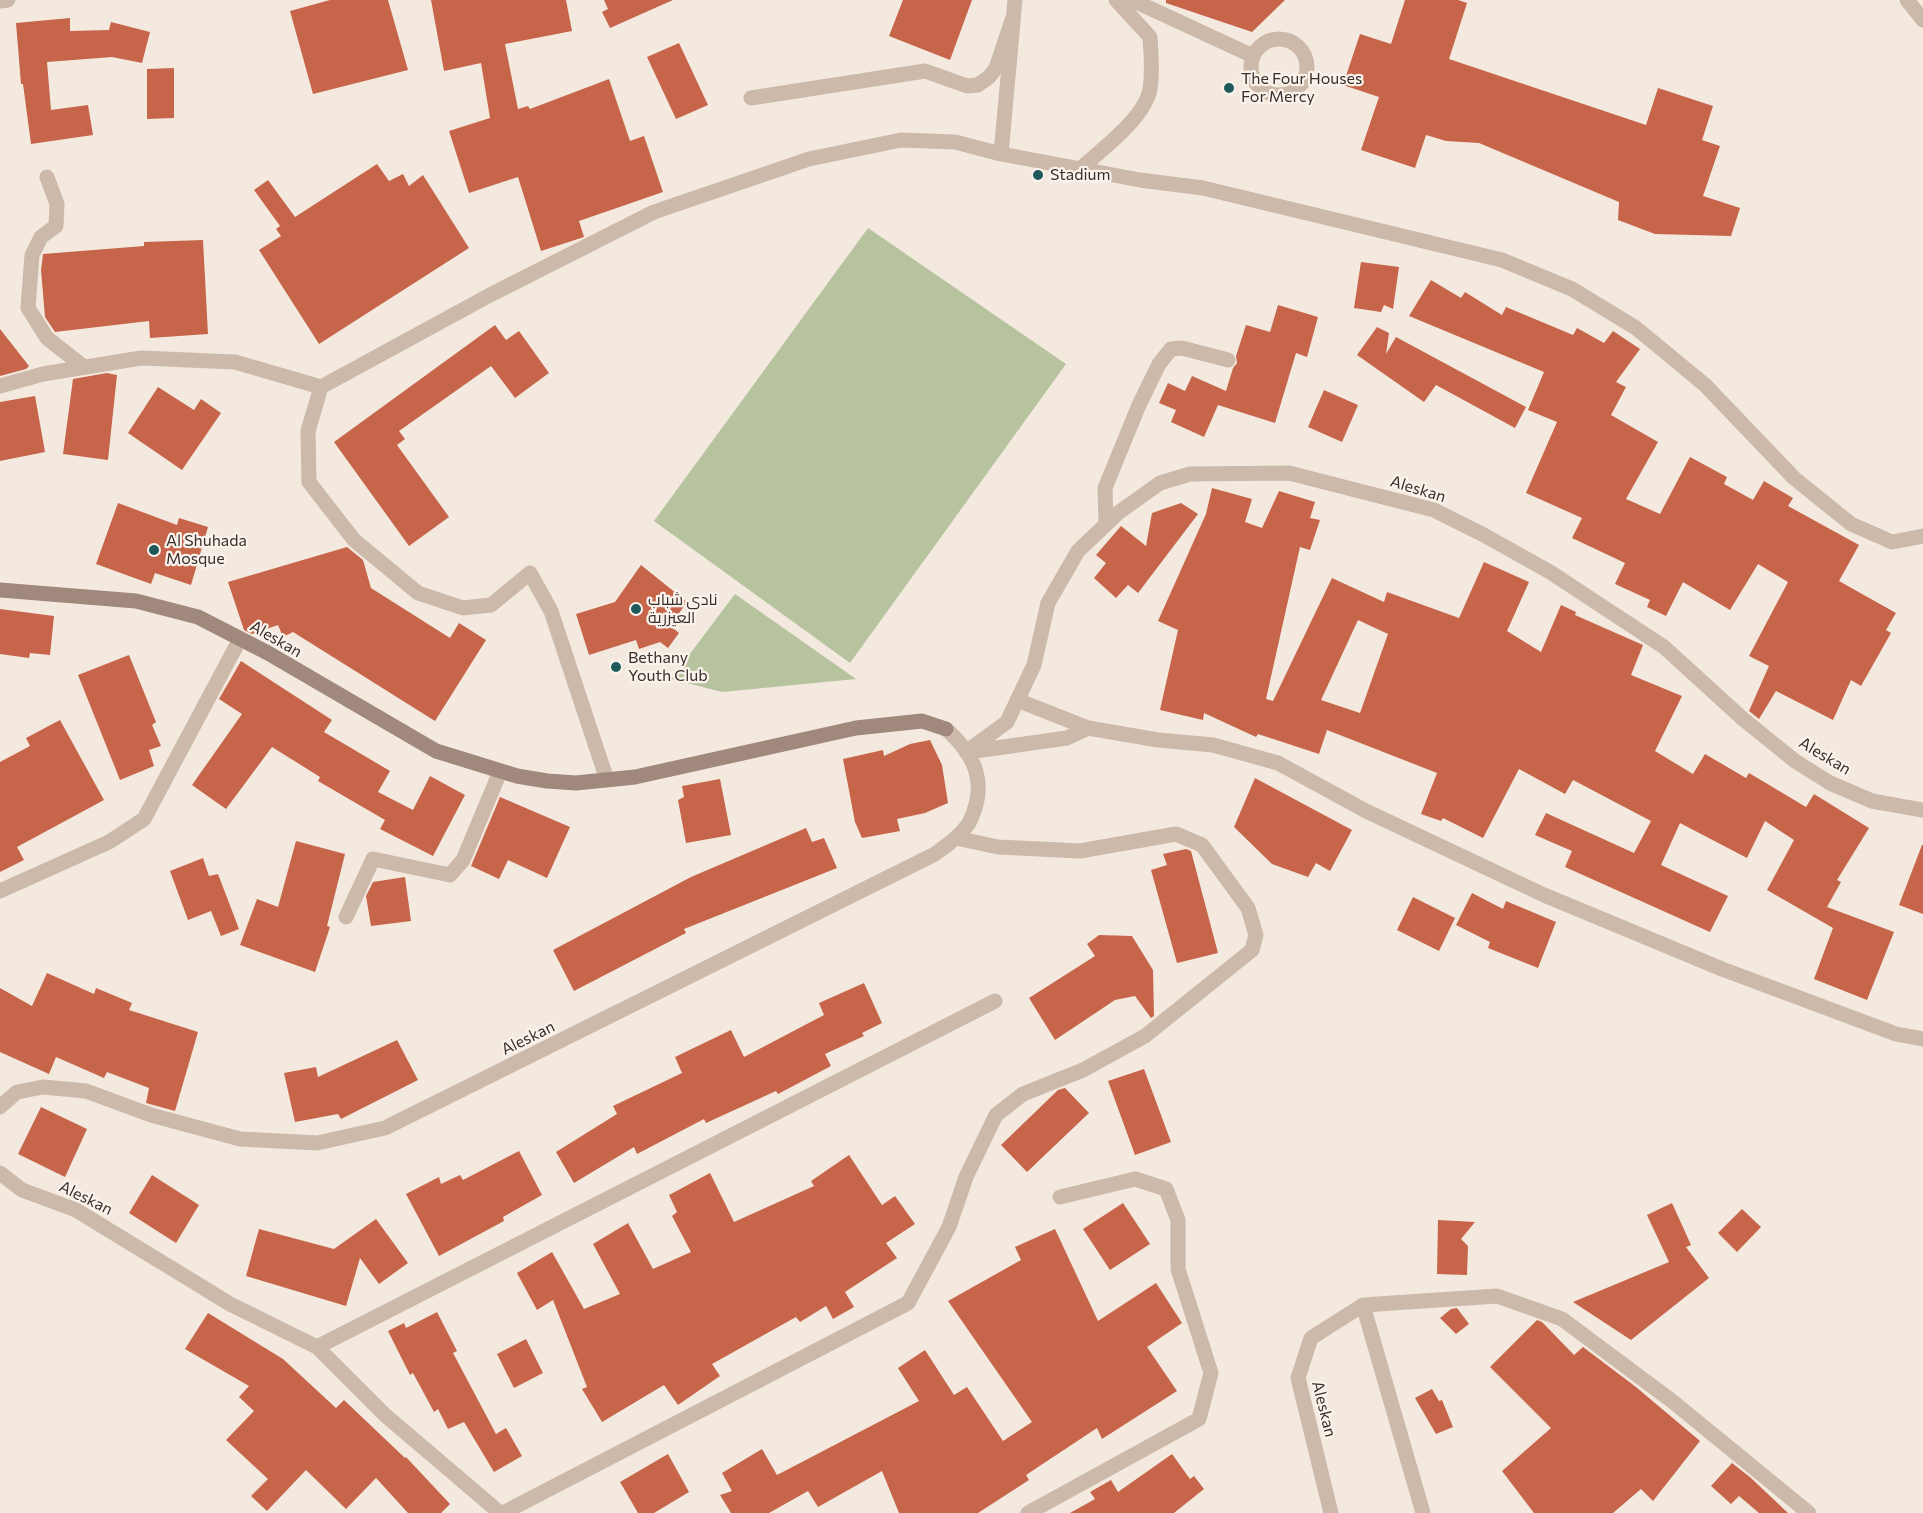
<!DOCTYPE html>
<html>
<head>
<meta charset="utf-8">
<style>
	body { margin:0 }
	canvas { display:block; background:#f3e9df }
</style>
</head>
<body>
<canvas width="1923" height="1513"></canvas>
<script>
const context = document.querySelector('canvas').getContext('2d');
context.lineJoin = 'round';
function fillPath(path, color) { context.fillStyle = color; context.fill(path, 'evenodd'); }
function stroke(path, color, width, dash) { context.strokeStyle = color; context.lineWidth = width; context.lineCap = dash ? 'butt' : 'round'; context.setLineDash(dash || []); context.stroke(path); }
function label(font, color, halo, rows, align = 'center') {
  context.font = font + ' Commissioner,Cairo,sans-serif'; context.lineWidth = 4.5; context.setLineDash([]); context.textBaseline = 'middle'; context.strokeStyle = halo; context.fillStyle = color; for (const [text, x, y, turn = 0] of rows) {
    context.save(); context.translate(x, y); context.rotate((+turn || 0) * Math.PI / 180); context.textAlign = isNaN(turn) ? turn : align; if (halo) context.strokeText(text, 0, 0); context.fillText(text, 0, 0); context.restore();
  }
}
fillPath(new Path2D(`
	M868 228 1066 364 850 663 654 521Z
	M735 594 856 679 722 692 671 679Z`), '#b7c39e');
fillPath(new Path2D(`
	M330 0H388L408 70 313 94 290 11Z
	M431 0H566L572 31 505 44 518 109 528 106 530 109 609 79 630 141 644 136 663 192 579 221 584 237 541 251 518 177 469 193 449 131 490 118 481 63 444 71Z
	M604 0H673L610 28 602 12 608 9Z
	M903 0H972L950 60 889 36Z
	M1166 0H1285L1252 32 1166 3Z
	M1405 0H1458L1467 3 1449 59 1646 125 1658 88 1713 106 1702 140 1720 146 1703 196 1740 208 1731 236 1655 234 1618 220 1619 202 1479 143 1446 141 1426 135 1415 168 1361 150 1379 97 1343 85 1360 34 1391 44Z
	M70 18V31L109 30 111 22 150 32 142 63 112 57 47 62 51 110 88 105 93 135 31 144 23 84H21L16 23Z
	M679 43 708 105 676 119 647 57Z
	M174 68V118L147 119V69Z
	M377 164 389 181 403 174 409 186 423 175 469 248 319 344 259 250 281 236 276 229 280 226 254 190 268 180 295 217Z
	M203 240 208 334 150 338 149 321 55 332 45 317 41 270 43 254 144 246V242Z
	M1361 262 1399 267 1393 309 1384 305 1381 312 1354 308Z
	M1431 280 1461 298 1465 292 1502 315 1506 307 1573 335 1577 328 1604 343 1613 331 1640 349 1616 382 1626 387 1611 415 1658 442 1626 499 1660 514 1690 457 1727 477 1724 484 1753 500 1764 481 1793 498 1788 506 1859 545 1839 581 1896 613 1886 630 1891 633 1861 686 1851 680 1833 720 1776 691 1759 719 1749 711 1769 666 1749 656 1788 582 1758 564 1730 610 1683 582 1666 616 1647 607 1650 600 1615 584 1625 563 1572 538 1582 518 1526 493 1557 422 1528 410 1544 372 1409 316Z
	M1278 305 1318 317 1307 357 1296 353 1275 423 1218 405 1204 437 1171 422 1176 410 1159 403 1168 383 1185 391 1192 376 1226 391 1233 368 1237 363 1236 356 1246 325 1270 332Z
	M495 325 506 340 519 331 549 373 515 398 491 366 399 431 405 439 397 445 449 517 409 546 334 442Z
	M1377 327 1389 333 1386 354 1396 337 1526 407 1515 428 1436 385 1424 402 1357 355Z
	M0 329 29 366 26 369 0 376Z
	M107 373 117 375 108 460 63 454 73 379Z
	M158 387 194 410 201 399 221 413 182 470 128 433Z
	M1324 390 1358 405 1342 442 1308 427Z
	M35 396 45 452 0 461V402Z
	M1212 488 1252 499 1245 522 1262 528 1279 491 1315 502 1310 518 1320 520 1310 550 1300 547 1266 699 1273 701 1332 578 1384 602 1387 592 1459 618 1484 562 1529 582 1507 631 1541 652 1561 605 1576 612 1575 615 1643 645 1631 675 1682 696 1655 751 1693 774 1705 754 1746 778 1749 773 1806 807 1814 794 1869 828 1837 880 1841 882 1827 907 1894 932 1867 1000 1814 979 1833 928 1767 890 1794 840 1765 821 1747 858 1680 823 1661 865 1728 896 1710 932 1565 867 1572 851 1535 835 1546 813 1634 853 1651 821 1573 780 1565 794 1519 769 1483 838 1443 818 1441 821 1421 814 1437 773 1327 730 1319 754 1258 734 1256 737 1204 713 1203 720 1160 710 1178 630 1158 621 1206 514ZM1358 620 1388 634 1360 713 1321 700Z
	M118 503 177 525 179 518 208 527 191 585 155 573 151 584 96 564Z
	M1181 503 1198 514 1138 593 1128 585 1116 598 1094 578 1106 563 1096 555 1121 526 1146 546 1152 513Z
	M347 547 363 560 371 588 450 638 459 623 486 640 435 721 293 632 283 637 278 625 252 634 244 630 228 582Z
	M641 565 687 602 670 626 679 633 668 648 660 642 639 649 636 640 589 655 576 614 615 602Z
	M0 609 54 616 50 655 30 653 29 658 0 654Z
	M129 655 156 722 152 725 161 746 149 750 154 766 120 780 78 675Z
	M241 661 332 720 324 732 390 771 378 792 413 810 430 776 465 795 433 856 380 829 385 820 318 781 320 777 272 747 226 809 192 785 242 714 219 699Z
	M60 720 104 800 17 847 24 860 0 872V762L30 746 26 738Z
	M930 740 942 765 948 803 925 813 897 819 900 831 862 838 855 822 843 759 883 750 884 756 910 744Z
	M1255 778 1352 830 1330 871 1316 863 1308 877 1272 864 1234 827Z
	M720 779 731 835 686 843 678 800 684 797 682 786Z
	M500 797 570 827 547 878 508 860 499 879 471 866Z
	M806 828 812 842 824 838 837 868 684 929 686 933 574 991 553 950 691 877Z
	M296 841 345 854 327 926 330 927 315 972 240 945 257 899 278 907Z
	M1922 845H1923V914L1899 905Z
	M1186 849 1191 851 1218 953 1177 963 1151 870 1167 865 1163 854Z
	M203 858 209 876 218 874 239 929 221 936 211 911 188 920 170 871Z
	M405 877 411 921 371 926 366 896 373 882Z
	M1472 893 1503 909 1506 901 1556 922 1538 968 1488 948 1490 942 1456 925Z
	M1413 897 1455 918 1439 951 1397 930Z
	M1099 935 1132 936 1153 970 1154 1016 1151 1018 1135 996 1115 1000 1055 1040 1029 998 1095 956 1087 944Z
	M47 973 94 994 96 988 132 1003 129 1010 198 1032 175 1111 146 1103 149 1088 107 1072 104 1078 56 1057 49 1074 0 1052V988L32 1006Z
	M864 983 882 1023 862 1033 864 1036 825 1054 831 1066 778 1094 776 1091 706 1123 704 1119 637 1154 634 1147 574 1183 556 1152 617 1114 613 1106 682 1073 675 1057 731 1030 744 1057 824 1015 819 1003Z
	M397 1040 418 1080 341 1119 338 1114 295 1122 284 1073 316 1067 318 1077Z
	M1144 1069 1171 1142 1135 1155 1108 1081Z
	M1065 1088 1089 1113 1027 1172 1001 1145 1058 1090Z
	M41 1107 87 1129 65 1177 18 1154Z
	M519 1151 542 1195 503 1217 504 1221 439 1256 406 1194 439 1177 441 1184 460 1175 463 1180Z
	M849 1155 882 1205 895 1196 915 1224 886 1243 897 1258 845 1292 854 1307 833 1319 826 1306 800 1322 796 1317 712 1364 720 1376 678 1405 664 1385 602 1422 582 1389 587 1387 553 1300 537 1310 517 1273 552 1252 584 1309 620 1294 593 1244 628 1223 653 1269 691 1252 672 1216 677 1212 669 1195 710 1173 734 1222 814 1186 811 1181Z
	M152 1175 199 1205 176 1243 129 1213Z
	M1123 1203 1150 1244 1110 1270 1083 1229Z
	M1672 1203 1691 1245 1686 1247 1709 1278 1631 1340 1573 1302 1669 1262 1647 1215Z
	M1742 1209 1761 1227 1737 1252 1718 1233Z
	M376 1219 408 1263 379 1284 360 1258 346 1306 246 1276 259 1229 334 1249Z
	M1438 1220 1475 1222 1461 1239 1468 1246 1467 1275 1437 1274Z
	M1055 1229 1098 1321 1156 1283 1182 1323 1147 1347 1177 1391 1102 1439 1097 1428 1026 1475 1029 1480 978 1513H899L882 1471 818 1507 808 1491 769 1513H731L720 1495 732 1491 722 1473 762 1449 777 1475 919 1401 898 1368 925 1350 954 1395 967 1387 1003 1441 1032 1422 948 1301 1021 1260 1015 1247Z
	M1457 1308 1469 1324 1456 1334 1440 1318 1451 1309Z
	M437 1312 457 1351 453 1353 496 1434 506 1428 522 1456 494 1472 464 1422 448 1429 438 1409 434 1412 413 1373 410 1375 388 1331 404 1323 406 1328Z
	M208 1313 283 1359 336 1408 344 1400 405 1458 406 1457 450 1504 441 1513H408L376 1478 346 1509 306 1470 267 1511 251 1496 268 1479 226 1440 254 1411 239 1397 249 1386 185 1349Z
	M1537 1320 1542 1322 1574 1355 1583 1347 1636 1387 1700 1441 1653 1501 1641 1489 1613 1513H1534L1502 1471 1551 1428 1490 1367Z
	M526 1339 543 1373 514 1388 497 1354Z
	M1432 1389 1439 1401 1442 1400 1453 1427 1436 1434 1415 1398Z
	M668 1454 689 1492 654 1513H638L620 1482Z
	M1172 1454 1190 1479 1194 1476 1204 1489 1174 1513H1070L1095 1499 1090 1492 1111 1480 1118 1492Z
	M1732 1463 1751 1478 1788 1513H1759L1739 1496 1731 1504 1711 1486Z`), '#c7654a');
stroke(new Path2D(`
	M1132 0 1253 56
	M1907 0 1923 20
	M0 1 8 0
	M1251 67a28 28 0 1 1 56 0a28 28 0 1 1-56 0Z
	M751 98 925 71 967 86 978 85 989 77 996 68 1012 20
	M1001 154 1015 0
	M1080 169C1101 150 1145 118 1150 89 1153 72 1151 54 1150 37L1116 0
	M47 177 57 204 56 226 41 237 32 255 28 308 47 338 84 367
	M0 386 43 374 141 358 235 362 321 387
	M1106 524 1105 488 1139 405 1159 364 1171 349 1182 348 1228 360
	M1017 700 1088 728 1158 740 1213 745 1278 763 1366 811 1544 895 1722 969 1896 1034 1923 1039
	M966 752 1007 722 1034 665 1048 603 1078 551 1118 513 1160 483 1190 474 1289 473 1434 510 1482 534 1550 572 1664 647 1743 719 1795 761 1830 783 1872 801 1923 810
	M968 752 1067 738 1088 728
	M607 780 551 611 530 573 491 605 463 608 418 593 354 540 309 482 308 431 321 387 490 295 654 212 809 159 901 140 955 142 1001 154 1140 180 1203 188 1502 260 1572 289 1636 328 1705 385 1794 478 1851 524 1892 542 1923 536
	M0 891 109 842 144 819 240 639
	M346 917 373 859 450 875 463 860 500 772
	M0 1107 17 1092 43 1087 86 1091 151 1115 240 1139 317 1143 385 1128 935 854C947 845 963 834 970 821 988 783 975 755 946 729
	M0 1173 22 1190 76 1210 230 1304 317 1347 385 1415 500 1513
	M1363 1305 1423 1513
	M317 1347 995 1001
	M503 1513 908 1303 949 1227 966 1177 996 1115 1023 1094 1083 1070 1145 1036 1252 950 1256 935 1248 908 1202 845 1176 834 1080 851 998 847 956 838
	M1028 1513 1199 1419 1211 1373 1178 1269V1220L1166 1189 1135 1179 1060 1197
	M1331 1513 1298 1378 1311 1338 1363 1305 1497 1296 1562 1319 1672 1401 1809 1513`), '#ccb9aa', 15);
stroke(new Path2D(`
	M0 590 136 601 198 617 268 653 436 751 517 776 547 781 576 783 635 777 856 728 922 721 946 729`), '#a0887c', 15);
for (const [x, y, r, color] of [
	[1229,88,6,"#1f595c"],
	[1038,175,6,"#1f595c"],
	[154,550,6,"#1f595c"],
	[636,609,6,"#1f595c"],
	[616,667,6,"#1f595c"]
]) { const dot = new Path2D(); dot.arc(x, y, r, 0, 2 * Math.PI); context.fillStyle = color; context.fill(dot); stroke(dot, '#faf3ec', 2); }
label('16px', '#392e2a', '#faf3ec', [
	["The Four Houses",1241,79],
	["For Mercy",1241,97],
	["Stadium",1050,175],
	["Al Shuhada",166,541],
	["Mosque",166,559],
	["نادي شباب",648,600],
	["العيزرية",648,618],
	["Bethany",628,658],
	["Youth Club",628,676]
], 'left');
label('16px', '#392e2a', '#faf3ec', [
	["Aleskan",1418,489,17],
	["Aleskan",276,639,30],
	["Aleskan",1825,756,31],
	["Aleskan",528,1038,-26],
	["Aleskan",86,1198,26],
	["Aleskan",1324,1409,76]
]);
</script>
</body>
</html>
